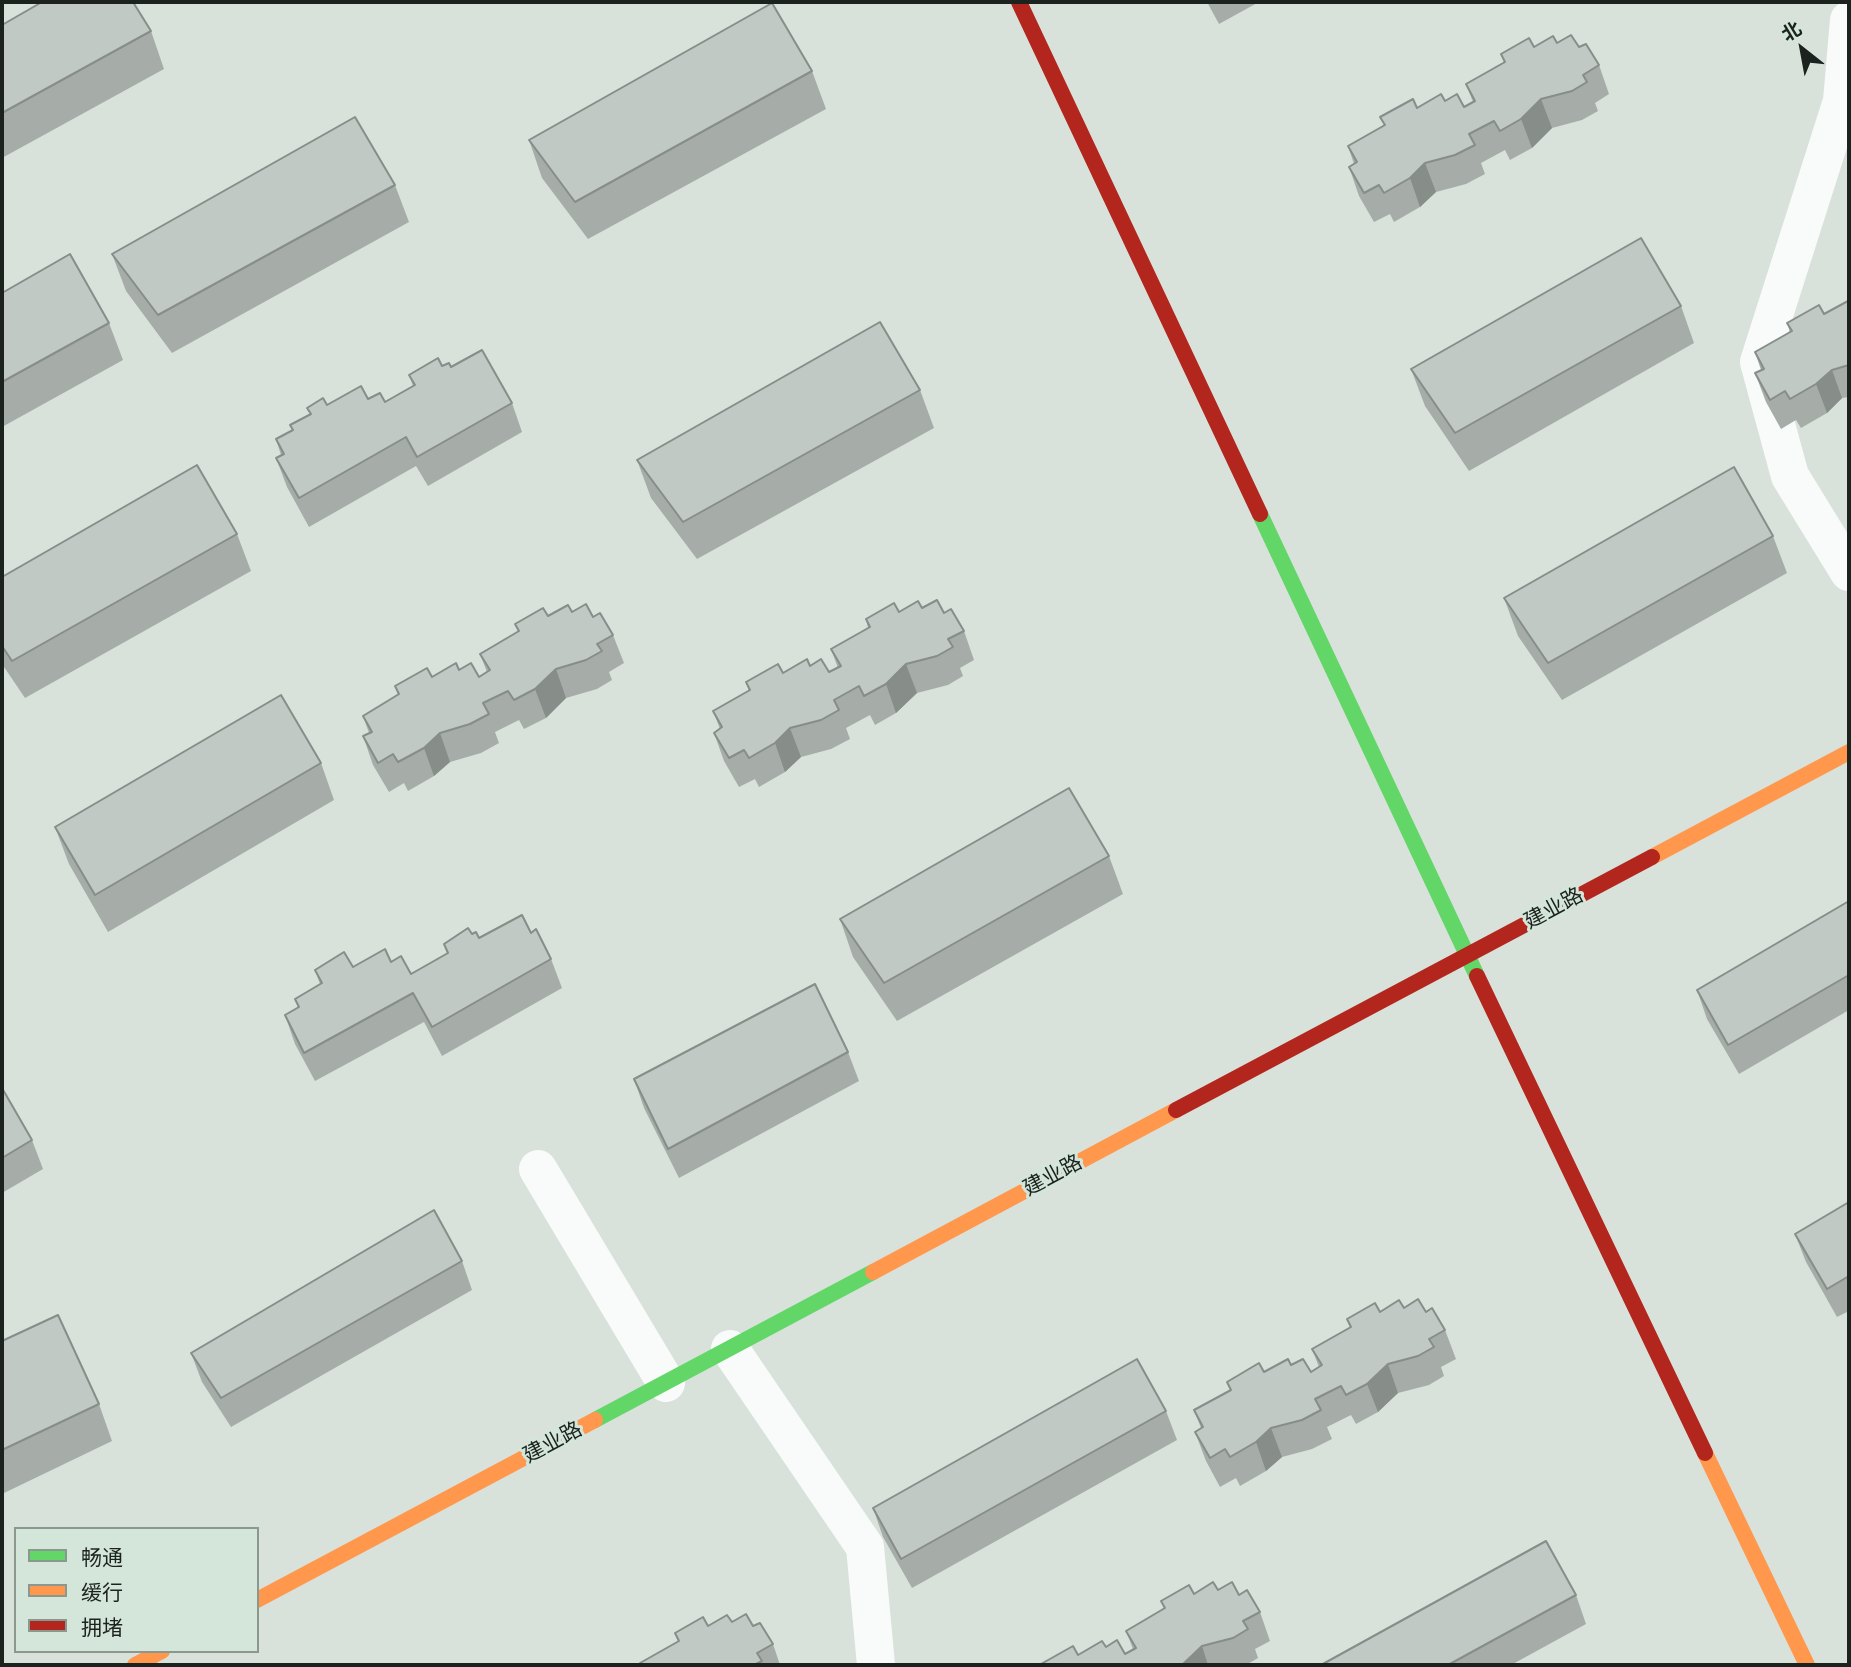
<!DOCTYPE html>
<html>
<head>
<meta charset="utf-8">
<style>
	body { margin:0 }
	#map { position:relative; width:1851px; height:1667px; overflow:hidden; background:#d8e2db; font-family:Manrope,"Noto Sans SC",sans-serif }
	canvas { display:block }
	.frame { position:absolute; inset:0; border:4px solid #1c221e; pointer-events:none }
	.legend { position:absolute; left:14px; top:1527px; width:245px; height:126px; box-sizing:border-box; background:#d4e6da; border:2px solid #8a988f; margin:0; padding:9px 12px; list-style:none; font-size:21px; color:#1c221e }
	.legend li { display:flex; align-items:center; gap:14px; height:35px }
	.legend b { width:35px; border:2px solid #8a988f }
	.north { position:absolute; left:1767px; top:14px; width:70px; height:70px; -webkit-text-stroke:5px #d4e6da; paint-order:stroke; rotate:329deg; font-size:19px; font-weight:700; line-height:28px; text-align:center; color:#1c221e }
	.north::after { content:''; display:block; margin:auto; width:24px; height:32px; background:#1c221e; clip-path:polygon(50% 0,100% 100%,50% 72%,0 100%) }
</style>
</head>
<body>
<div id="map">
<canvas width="1851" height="1667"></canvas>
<div class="frame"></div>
<ul class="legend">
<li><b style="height:9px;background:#63d668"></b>畅通</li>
<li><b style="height:9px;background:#ff974d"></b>缓行</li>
<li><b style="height:9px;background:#b3261e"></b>拥堵</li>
</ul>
<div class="north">北</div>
</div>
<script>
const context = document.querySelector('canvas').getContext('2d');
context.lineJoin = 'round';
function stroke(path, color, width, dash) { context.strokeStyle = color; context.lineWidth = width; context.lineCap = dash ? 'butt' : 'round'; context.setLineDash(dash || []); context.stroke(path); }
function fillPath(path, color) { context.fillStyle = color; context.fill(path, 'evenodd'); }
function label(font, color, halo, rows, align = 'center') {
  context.font = font + ' Manrope,"Noto Sans SC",sans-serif'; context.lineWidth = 6; context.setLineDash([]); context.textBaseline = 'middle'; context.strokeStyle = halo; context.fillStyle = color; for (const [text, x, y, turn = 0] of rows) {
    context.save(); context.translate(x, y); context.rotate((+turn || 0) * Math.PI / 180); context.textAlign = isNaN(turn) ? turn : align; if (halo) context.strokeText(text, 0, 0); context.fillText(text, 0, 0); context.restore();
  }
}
stroke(new Path2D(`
	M1849 20 1842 101 1759 362 1790 476 1849 572
	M538 1169 666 1383
	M730 1349 865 1547 876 1665`), '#f9fbfa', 38);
stroke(new Path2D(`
	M1260 514 1477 976
	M595 1420 873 1272`), '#63d668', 16);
stroke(new Path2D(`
	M1652 857 1849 752
	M873 1272 1176 1110
	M1705 1453 1807 1665
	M257 1600 595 1420
	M135 1665 162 1651`), '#ff974d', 16);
stroke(new Path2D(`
	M1019 2 1260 514
	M1477 976 1705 1453
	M1176 1110 1652 857`), '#b3261e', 16);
fillPath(new Path2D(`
	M1207 2H1259L1219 24Z
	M2 25 151 31 164 69 2 158Z
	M1557 43 1579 47 1599 65 1609 94 1595 103 1598 111 1582 120 1552 128 1532 148 1510 160 1505 150 1481 163 1485 174 1466 184 1436 192 1420 207 1394 222 1390 214 1374 222 1359 196 1349 167 1354 164 1348 146 1384 125 1380 117 1445 101 1464 107 1473 102 1466 84 1504 62 1501 54 1534 47Z
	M812 71 826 109 588 239 542 178 529 140Z
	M395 185 409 222 172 353 126 291 112 254Z
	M2 293 109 323 123 360 2 427Z
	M1849 303V397L1842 398 1827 413 1801 428 1796 420 1781 429 1766 402 1755 373 1761 370 1755 352 1790 332 1787 323 1824 314Z
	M1681 306 1694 343 1469 471 1425 406 1411 369Z
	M442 366 451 367 512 403 522 432 428 486 416 466 309 527 287 487 276 458 281 455 276 439 292 430 310 414 307 408 368 399 385 402 413 386 409 375Z
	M920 390 934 428 697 559 651 498 637 460Z
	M237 534 251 571 25 698 2 664V577Z
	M1773 536 1787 573 1562 700 1518 636 1504 598Z
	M922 608 944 613 964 631 974 660 960 668 963 676 948 685 917 693 896 713 875 725 870 715 846 728 850 739 831 749 801 757 785 772 759 787 755 779 739 787 724 761 714 733 720 729 713 711 749 691 746 682 810 666 829 672 838 668 831 649 868 628 866 619Z
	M572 612 593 617 613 635 624 663 609 672 612 680 597 689 566 698 546 718 524 729 519 720 495 732 499 743 481 753 450 762 434 776 408 791 404 783 389 792 373 765 363 736 369 733 363 716 398 695 395 686 432 677H479L487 672 480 654 518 632 515 624 548 616Z
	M321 763 334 800 108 932 69 864 55 827Z
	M1109 856 1123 894 897 1021 853 957 840 919Z
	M1849 901V1010L1739 1074 1707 1019 1697 990Z
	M531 933 551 959 562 988 442 1056 424 1022 315 1081 295 1044 285 1015 298 1008 295 999 320 984 315 970 391 962 411 974 447 953 444 944 472 934 479 938Z
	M848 1052 859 1081 679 1178 644 1108 634 1079Z
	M2 1088 32 1140 43 1169 2 1193Z
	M1849 1202V1311L1837 1317 1806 1262 1795 1234Z
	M462 1261 472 1290 231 1427 202 1382 191 1353Z
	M1404 1308 1426 1312 1445 1330 1456 1359 1441 1367 1444 1376 1429 1385 1398 1393 1378 1412 1356 1424 1351 1415 1327 1427 1332 1439 1312 1449 1282 1457 1266 1471 1240 1486 1236 1478 1220 1487 1206 1461 1195 1432 1201 1428 1194 1410 1230 1390 1227 1382 1291 1365 1311 1372 1319 1367 1312 1349 1350 1327 1347 1319 1380 1312Z
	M2 1341 99 1404 112 1441 2 1494Z
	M1166 1411 1177 1440 912 1588 883 1537 873 1508Z
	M1218 1590 1239 1595 1260 1612 1270 1641 1255 1649 1258 1658 1246 1665H1042L1106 1647 1125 1654 1133 1649 1126 1631 1164 1609 1161 1601Z
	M1576 1595 1586 1624 1511 1665H1321Z
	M732 1622 753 1626 773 1644 780 1665H641L678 1642 675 1633 708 1626Z`), '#a6ada9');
fillPath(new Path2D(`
	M1541 99 1552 128 1532 148 1521 119Z
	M1425 163 1436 192 1420 207 1410 178Z
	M1832 370 1842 398 1827 413 1816 384Z
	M906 664 917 693 896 713 886 684Z
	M556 669 566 698 546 718 535 689Z
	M790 728 801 757 785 772 775 743Z
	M440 733 450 762 434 776 424 748Z
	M1388 1364 1398 1393 1378 1412 1367 1384Z
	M1271 1428 1282 1457 1266 1471 1256 1442Z
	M1202 1646 1208 1665H1182Z`), '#878d89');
const building = new Path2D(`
	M42 2H133L151 31 2 113V25Z
	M772 3 812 71 575 202 529 140Z
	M1571 35 1579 47 1586 44 1599 65 1583 75 1587 82 1572 91 1541 99 1521 119 1500 131 1494 121 1469 134 1475 145 1455 155 1425 163 1410 178 1384 193 1379 185 1364 193 1349 167 1357 162 1348 146 1385 125 1380 117 1413 99 1417 108 1441 94 1445 101 1457 94 1464 107 1475 101 1466 84 1505 62 1501 54 1529 38 1534 47 1553 36 1557 43Z
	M355 117 395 185 158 315 112 254Z
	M1641 238 1681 306 1455 433 1411 369Z
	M70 254 109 323 2 382V293Z
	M1848 301 1849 303V365L1832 370 1816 384 1790 399 1785 391 1770 400 1755 373 1764 369 1755 352 1792 331 1787 323 1819 305 1824 314Z
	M880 322 920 390 683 522 637 460Z
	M482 350 512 403 417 457 406 437 299 498 276 458 284 454 276 439 293 430 290 425 311 414 307 408 323 398 327 405 361 386 368 399 380 393 385 402 415 385 409 375 438 358 442 366 449 363 451 367Z
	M197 465 237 534 12 661 2 646V577Z
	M1734 467 1773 536 1548 663 1504 598Z
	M937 600 944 613 951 609 964 631 948 639 953 647 937 656 906 664 886 684 864 696 859 686 834 700 839 710 821 720 790 728 775 743 749 758 744 750 729 758 714 733 722 727 713 711 750 690 746 682 778 664 783 673 807 659 810 666 821 659 829 672 841 666 831 649 870 627 866 619 894 603 899 612 918 601 922 608Z
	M586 604 593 617 600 613 613 635 597 644 602 651 586 660 556 669 535 689 514 700 508 691 483 703 489 714 470 724 440 733 424 748 398 762 393 754 378 763 363 736 372 732 363 716 399 694 395 686 427 668 432 677 456 663 459 670 471 663 479 677 490 670 480 654 519 631 515 624 543 608 548 616 568 605 572 612Z
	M281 695 321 763 95 895 55 827Z
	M1069 788 1109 856 884 983 840 919Z
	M1849 901V975L1728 1045 1697 990Z
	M522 915 531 933 536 929 551 959 432 1027 413 993 304 1053 285 1015 299 1007 295 999 322 983 315 970 344 952 353 967 385 949 391 962 401 956 411 974 448 953 444 944 468 928 472 934 476 932 479 938Z
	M815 984 848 1052 668 1149 634 1079Z
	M2 1088 32 1140 2 1158Z
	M1849 1202V1276L1827 1289 1795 1234Z
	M434 1210 462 1261 221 1398 191 1353Z
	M1418 1299 1426 1312 1432 1308 1445 1330 1429 1339 1434 1347 1418 1356 1388 1364 1367 1384 1346 1395 1341 1386 1315 1399 1321 1410 1302 1420 1271 1428 1256 1442 1230 1457 1225 1449 1210 1458 1195 1432 1203 1427 1194 1410 1231 1390 1227 1382 1259 1363 1264 1372 1288 1359 1291 1365 1303 1359 1311 1372 1322 1365 1312 1349 1351 1327 1347 1319 1375 1303 1380 1312 1399 1300 1404 1308Z
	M58 1315 99 1404 2 1450V1341Z
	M1137 1359 1166 1411 901 1559 873 1508Z
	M1546 1541 1576 1595 1448 1665H1321Z
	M1213 1582 1218 1590 1232 1582 1239 1595 1247 1590 1260 1612 1243 1621 1248 1629 1233 1638 1202 1646 1182 1665H1042L1041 1664 1073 1646 1078 1655 1102 1641 1106 1647 1117 1640 1125 1654 1136 1648 1126 1631 1165 1608 1161 1601 1189 1585 1194 1594Z
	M746 1614 753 1626 760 1623 773 1644 757 1653 762 1661 754 1665H641L640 1663 679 1641 675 1633 703 1617 708 1626 727 1615 732 1622Z`);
fillPath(building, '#c1c9c4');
stroke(building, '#878d89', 2);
label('21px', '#1c221e', '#d4e6da', [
	["建业路",1554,909,-28],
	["建业路",1053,1176,-28],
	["建业路",553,1443,-28]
]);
</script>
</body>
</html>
